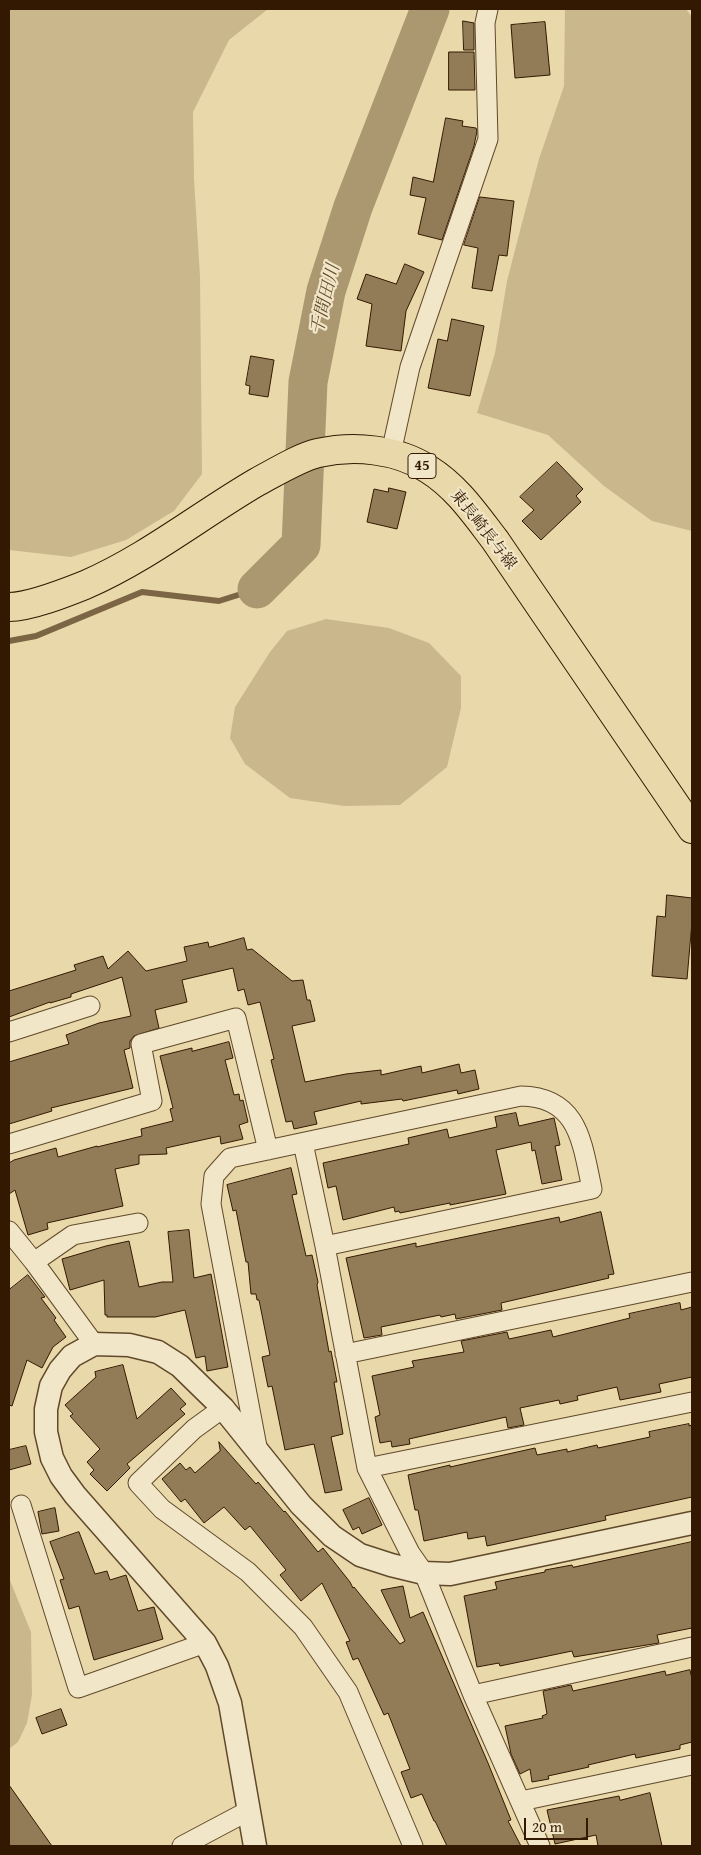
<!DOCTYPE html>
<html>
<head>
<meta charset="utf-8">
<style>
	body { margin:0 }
	#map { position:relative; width:701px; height:1855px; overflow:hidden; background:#e9d8a9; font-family:"Gentium Book Plus",serif }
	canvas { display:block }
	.frame { position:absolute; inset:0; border:10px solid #331901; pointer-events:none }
	.scale { position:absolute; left:524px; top:1818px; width:64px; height:22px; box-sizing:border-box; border:2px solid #331901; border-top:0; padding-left:6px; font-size:15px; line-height:18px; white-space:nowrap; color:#331901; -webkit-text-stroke:4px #f1e6c7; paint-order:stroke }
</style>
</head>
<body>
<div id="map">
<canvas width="701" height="1855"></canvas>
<div class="frame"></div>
<div class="scale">20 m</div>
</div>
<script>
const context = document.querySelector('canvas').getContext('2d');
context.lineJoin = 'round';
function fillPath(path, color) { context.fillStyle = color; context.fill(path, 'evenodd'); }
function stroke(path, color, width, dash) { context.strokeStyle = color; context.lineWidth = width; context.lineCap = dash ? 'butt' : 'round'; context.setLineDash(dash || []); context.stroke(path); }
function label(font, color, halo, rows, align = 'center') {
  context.font = font + ' "Gentium Book Plus","Noto Serif JP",serif'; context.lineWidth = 4.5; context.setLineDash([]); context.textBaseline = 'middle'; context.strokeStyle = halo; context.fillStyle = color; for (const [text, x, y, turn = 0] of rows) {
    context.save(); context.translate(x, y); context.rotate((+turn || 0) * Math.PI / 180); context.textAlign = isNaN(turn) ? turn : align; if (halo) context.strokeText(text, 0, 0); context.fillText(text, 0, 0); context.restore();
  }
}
fillPath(new Path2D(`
	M9 9H268L229 40 193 112 194 179 200 276 202 474 174 511 126 540 71 557 9 550Z
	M565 9H686L692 17V531L652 521 604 486 548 435 477 413 495 353 507 281 522 223 539 159 564 86Z
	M326 619 389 628 429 643 461 676V708L447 767 400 805 344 806 290 798 245 764 230 738 235 707 270 652 287 631Z
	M9 1578 31 1632 32 1695 27 1723 18 1742 9 1749Z`), '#cab88c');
stroke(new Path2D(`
	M9 641 36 636 142 592 219 601 257 589`), '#7b6544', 6);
stroke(new Path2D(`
	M257 589 301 545 308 382 326 291 353 207 430 9`), '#ab9770', 39);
const building = new Path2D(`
	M463 21 474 23V50H464Z
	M545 22 550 75 515 78 511 25Z
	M449 52H474L475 90H449Z
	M446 118 463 121 462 126 476 128 477 131 474 146 442 240 418 234 426 198 410 195 413 177 433 182Z
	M480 197 514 201 507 256 499 255 492 291 472 288 478 248 464 245Z
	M405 264 424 272 406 311 401 351 366 346 372 304 357 299 366 274 396 284Z
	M452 319 484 326 470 396 428 388 438 339 447 341Z
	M251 356 274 360 268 397 249 394 250 386 246 385Z
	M557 462 583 489 576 496 581 502 541 540 522 521 534 510 520 497Z
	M389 488 406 492 397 529 367 522 374 489 388 492Z
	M667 895 692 898V922L687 979 652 976 657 916 665 917Z
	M244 938 247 950 252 949 292 981 303 980 307 1000H310L315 1021 292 1026 305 1082 346 1074 381 1070V1075L421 1066 422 1073 459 1064 461 1073 475 1070 479 1089 458 1094 457 1090 403 1101 402 1099 361 1104V1101L314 1112 317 1124 294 1129 292 1121 286 1122 271 1060 274 1059 260 1002 248 1005 244 989 238 991 233 968 182 980 187 1002 155 1010 159 1028 134 1036 130 1041V1048L124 1050 133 1088 51 1108 52 1111 9 1124V1062L69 1044 66 1035 99 1023 131 1016 122 977 71 994V997L50 1003V1002L9 1017V991L76 970 74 965 103 956 108 969 128 951 146 971 187 961 184 947 208 942 209 947Z
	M229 1042 233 1058 225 1060 234 1095 239 1094 240 1101 243 1100 248 1122 239 1125 243 1139 221 1144 220 1136 166 1148 167 1154 139 1155V1164L115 1169 123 1206 47 1223 48 1229 28 1235 15 1190 9 1194V1163L14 1160 56 1148 58 1157 97 1146V1147L142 1136 141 1129 173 1121 170 1109 173 1108 160 1056 192 1048V1051Z
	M516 1113 519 1126 554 1118 560 1145 555 1146 562 1180 542 1184 535 1150 532 1151 531 1142 496 1150 506 1194 450 1205V1203L400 1213 399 1211 395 1212 394 1207 343 1220 336 1186 328 1188 323 1163 409 1144 408 1138 447 1129 449 1138 497 1127 495 1117Z
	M291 1168 297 1194 292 1195 306 1256 312 1255 318 1282 317 1285 329 1352 331 1351 337 1382H334L343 1434 331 1437 342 1490 325 1493 314 1444 285 1450 272 1386 268 1387 262 1357 270 1355 259 1300H257L256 1294H251L248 1262H246L236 1210 233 1211 227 1185Z
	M601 1212 614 1274 608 1275 609 1278 501 1303 502 1310 456 1319 455 1314 441 1317 440 1315 381 1327 382 1335 364 1338 346 1258 416 1243V1247L559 1217 560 1222Z
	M189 1230 194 1278 211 1274 228 1367 207 1371 205 1356 196 1358 185 1310 155 1317H107V1315H105L104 1280 70 1290 62 1259 106 1246 129 1241 139 1287 162 1282H173L168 1232Z
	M28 1275 45 1297 41 1298 56 1318 54 1320 66 1337 53 1347 42 1368 27 1360 12 1406 9 1405V1290Z
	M680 1303 681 1310 692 1307V1377L659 1384 661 1392 620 1400 617 1387 577 1396 578 1400 560 1404 559 1400 520 1408 524 1425 508 1428 506 1417 409 1439 410 1444 392 1447 391 1441 380 1443 375 1417 380 1415 372 1376 414 1367 412 1361 464 1352 461 1341 507 1332 509 1339 551 1330 553 1337 630 1318 629 1314Z
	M123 1365 137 1419 171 1388 186 1404 180 1409 185 1414 127 1464 130 1468 107 1491 90 1474 94 1470 87 1462 100 1449 70 1416 73 1414 65 1405 96 1377 95 1372Z
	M689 1424V1426L692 1425V1497L605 1516 606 1520 487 1546 485 1536 468 1539 467 1532 424 1541 418 1510H415L408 1475 450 1465V1467L535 1448 537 1455 567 1449V1452L597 1445 598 1448 650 1437 649 1432Z
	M219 1442 256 1484 258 1482 284 1512 285 1511 318 1552 323 1548 350 1582 353 1588 354 1587 400 1644 405 1641 381 1590 403 1586 410 1618 423 1612 488 1763 511 1820 508 1821 521 1846H447L435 1821H434L422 1794 411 1798 401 1772 410 1769 388 1713 384 1715 358 1658 353 1660 346 1642 350 1641 322 1583 301 1601 280 1575 286 1570 250 1526 245 1530 224 1507 204 1523 185 1499 181 1502 162 1479 180 1463 186 1470 190 1467 195 1473 220 1451Z
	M26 1446 31 1464 9 1470V1450Z
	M369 1498 382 1525 362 1534 359 1527 353 1530 343 1510Z
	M55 1508 59 1531 42 1534 38 1512Z
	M79 1532 95 1574 107 1571 110 1580 126 1575 138 1611 154 1607 163 1639 94 1660 79 1606 69 1609 60 1580 64 1579 50 1542Z
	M692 1542V1628L657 1635 659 1643 574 1657 572 1651 500 1666 499 1663 477 1667 464 1596 497 1589 495 1582 545 1572V1570L572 1565 573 1567Z
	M690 1670 692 1679V1742L680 1745V1749L636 1758 635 1754 588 1765 589 1767 548 1776 549 1779 532 1782 530 1769 520 1774 511 1754 505 1726 543 1718 542 1716 547 1714 543 1691 571 1685 573 1691 665 1671 666 1675Z
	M61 1709 67 1725 42 1734 36 1718Z
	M9 1785 52 1846H9Z
	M650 1793 662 1846H598L596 1835 555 1844 547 1810 619 1796 620 1800Z`);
fillPath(building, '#927c58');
stroke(building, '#331901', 1);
const minor = new Path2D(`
	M391 453 410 367 488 139 485 23 488 9
	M9 1032 90 1006
	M303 1143 325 1246 367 1468 410 1553 424 1573 473 1695 540 1846
	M9 1144 152 1101 141 1044 236 1018 268 1150
	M9 1231 34 1262 94 1344
	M34 1262 73 1235 138 1223
	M345 1354 692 1282
	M223 1408 194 1429 138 1483 162 1509 248 1572 303 1627 348 1692 413 1846
	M258 1452 211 1204 214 1176 230 1158 521 1096C579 1097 582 1143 592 1189L325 1246
	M367 1468 692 1402
	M21 1505 78 1688 205 1643
	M473 1695 692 1647
	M521 1801 692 1765
	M182 1846 248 1811`);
const tertiary = new Path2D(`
	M255 1846 230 1703 217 1666 205 1643 75 1495 61 1476 52 1458 46 1432V1409L51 1386 60 1370 72 1356 94 1344 129 1345 158 1352 180 1366 223 1408 301 1505 332 1536 360 1555 391 1565 424 1573 450 1574 692 1523`);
const primary = new Path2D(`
	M9 607C30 607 65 593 85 585 147 558 199 516 257 482 274 473 300 457 318 453 354 445 397 449 428 469 457 487 475 514 495 540L692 829`);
stroke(minor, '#60492b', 21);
stroke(tertiary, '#60492b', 25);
stroke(primary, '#331901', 30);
stroke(minor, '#f1e6c7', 19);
stroke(tertiary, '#f1e6c7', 22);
stroke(primary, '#e9d8a9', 28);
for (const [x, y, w] of [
	[422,466,28]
]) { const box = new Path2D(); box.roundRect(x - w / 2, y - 12.5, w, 25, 4); context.fillStyle = '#f1e6c7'; context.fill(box); stroke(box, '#331901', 1); }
label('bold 15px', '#331901', null, [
	["45",422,466]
]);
label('16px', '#331901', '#f1e6c7', [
	["東長崎長与線",483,530,52]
]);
label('italic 18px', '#634b2d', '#f1e6c7', [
	["千間田川",326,300,-76]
]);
</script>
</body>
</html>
